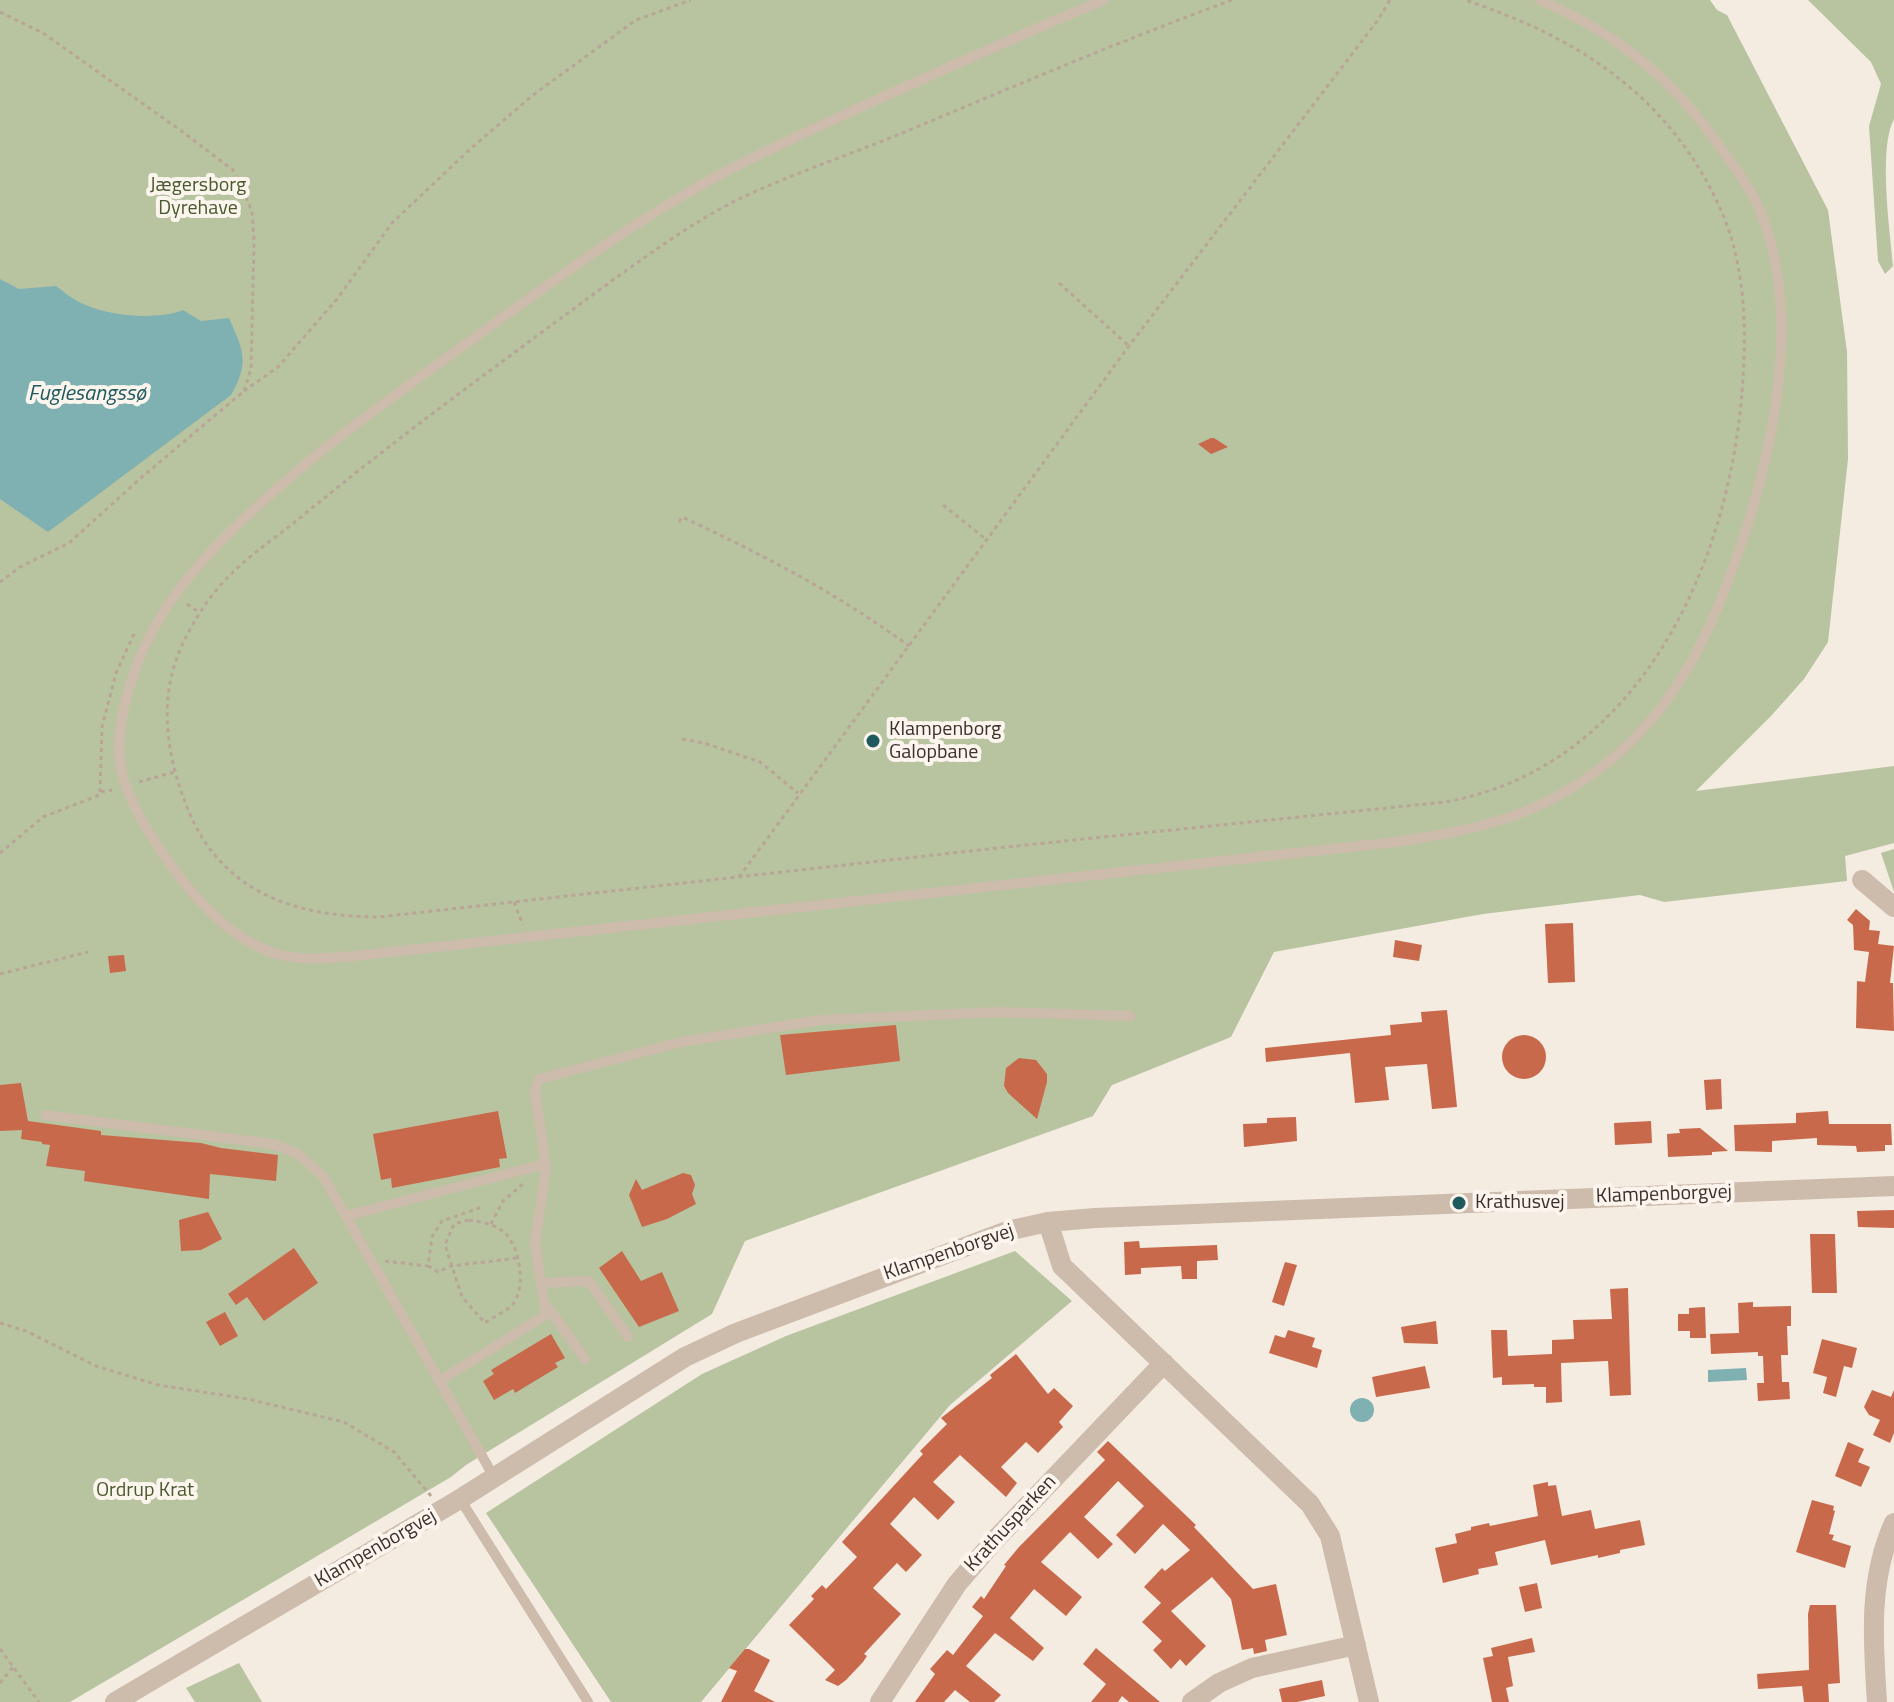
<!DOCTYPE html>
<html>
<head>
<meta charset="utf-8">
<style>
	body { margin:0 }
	canvas { display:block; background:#f4ebe1 }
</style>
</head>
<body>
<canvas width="1894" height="1702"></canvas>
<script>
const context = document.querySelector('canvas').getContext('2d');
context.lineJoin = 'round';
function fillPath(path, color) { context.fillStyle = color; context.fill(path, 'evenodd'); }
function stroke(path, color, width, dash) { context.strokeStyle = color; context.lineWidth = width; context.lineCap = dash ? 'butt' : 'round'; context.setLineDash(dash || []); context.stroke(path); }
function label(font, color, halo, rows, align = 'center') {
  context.font = font + ' "Titillium Web",sans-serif'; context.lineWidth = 8; context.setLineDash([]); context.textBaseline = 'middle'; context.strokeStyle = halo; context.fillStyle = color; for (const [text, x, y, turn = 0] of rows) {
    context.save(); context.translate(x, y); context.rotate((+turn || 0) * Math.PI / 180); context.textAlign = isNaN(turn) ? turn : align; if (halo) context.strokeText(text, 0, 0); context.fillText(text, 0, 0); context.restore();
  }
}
fillPath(new Path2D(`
	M0 0H1710L1717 10 1727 15 1828 210 1847 352 1848 459 1828 642 1804 679 1771 716 1696 791 1894 766V843L1845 856 1847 881 1664 902 1640 895 1483 914 1274 952 1231 1037 1112 1085 1093 1116 745 1241 712 1314 466 1465 451 1477 70 1702H0Z
	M1808 0H1894V119C1878 149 1890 230 1893 266L1885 274 1878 261 1869 126 1881 84 1871 62Z
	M1894 849V892L1881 853Z
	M1015 1251 1072 1301 950 1405 701 1702H611L486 1513 702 1374 786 1336Z
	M239 1663 262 1702H195L186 1688Z`), '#b8c4a0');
fillPath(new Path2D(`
	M0 279 19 289 56 286C63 291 70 297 77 301 104 316 155 321 183 310L201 321 229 318C243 350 250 362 231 395L48 532 0 499Z
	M1746 1368 1747 1380 1708 1382V1370Z
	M1350 1410a12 12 0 1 1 24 0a12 12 0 1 1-24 0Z`), '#7fb0b2');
fillPath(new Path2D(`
	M1211 438H1214L1228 447 1211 454 1198 444Z
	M1856 909 1870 921 1869 930 1880 931 1878 944 1894 946 1890 983H1893L1894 1031 1856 1028 1857 981 1865 982 1869 952 1854 950 1853 925 1847 920Z
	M1573 923 1575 982 1548 983 1545 924Z
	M1395 940 1422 945 1419 961 1393 957Z
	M124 955 126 971 110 973 108 956Z
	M1447 1010 1457 1107 1432 1109 1427 1064 1385 1067 1389 1100 1355 1103 1350 1053 1266 1062 1265 1048 1391 1035 1390 1025 1422 1022 1421 1012Z
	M896 1025 900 1061 786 1075 780 1035Z
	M1502 1057a22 22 0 1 1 44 0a22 22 0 1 1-44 0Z
	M1019 1058 1036 1060 1047 1074V1082L1037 1119 1008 1093 1004 1086 1006 1068Z
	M1721 1079 1722 1109 1706 1110 1704 1080Z
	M21 1083 28 1121 101 1131V1135L201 1143 221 1148 278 1155 276 1181 210 1174 209 1199 84 1181 85 1171 46 1166 50 1145 42 1144V1142L21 1139 22 1130 0 1131V1085Z
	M498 1111 507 1158 499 1159 500 1167 392 1188 391 1178 381 1180 373 1134Z
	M1828 1111 1829 1124H1891L1892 1145H1885V1151L1857 1152 1856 1146 1817 1145V1138L1772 1141V1152L1735 1151 1734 1125 1796 1123V1113Z
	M1296 1117 1297 1141 1244 1147 1243 1124 1267 1123V1118Z
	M1651 1121 1652 1143 1615 1145 1614 1123Z
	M1700 1128 1728 1151 1712 1152V1155L1668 1157 1667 1134 1680 1133 1679 1129Z
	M683 1173 691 1175 695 1185 692 1194 696 1204 667 1219 642 1227 629 1195 636 1179 642 1190Z
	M1894 1210V1228L1858 1227 1857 1211Z
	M208 1212 222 1239 201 1250 181 1251 179 1220Z
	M1810 1234H1835L1837 1293H1812Z
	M1139 1241 1140 1248 1217 1245 1218 1260 1197 1261V1279H1182L1181 1266 1141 1268V1274L1125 1275 1124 1242Z
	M294 1248 318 1283 264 1321 247 1297 236 1305 228 1294Z
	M622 1251 641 1281 662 1272 679 1311 639 1327 599 1268Z
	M1285 1262 1297 1265 1284 1306 1272 1302Z
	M1628 1288 1631 1395 1610 1396 1608 1361 1561 1363 1562 1402 1546 1403V1387H1534V1384L1502 1385V1377L1493 1378 1491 1330H1507L1508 1356 1552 1354V1340L1574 1339 1573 1320 1612 1319 1610 1289Z
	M1753 1302V1307L1791 1306V1326H1787L1788 1355H1781L1782 1382H1789L1790 1399 1758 1401 1757 1383H1764L1763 1356H1758V1352L1711 1354 1710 1334 1739 1333 1738 1303Z
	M1705 1307 1706 1338H1690V1331H1678V1314H1689V1308Z
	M225 1312 238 1336 220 1346 206 1322Z
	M1436 1321 1438 1344 1404 1343 1401 1327Z
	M1288 1330 1315 1338 1312 1347 1322 1350 1317 1368 1269 1353 1275 1335 1285 1338Z
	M551 1334 565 1358 555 1363 558 1367 515 1393 513 1389 494 1400 483 1381 494 1374 491 1370Z
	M1822 1339 1857 1348 1852 1368 1844 1366 1836 1397 1823 1393 1827 1377 1813 1373Z
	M1016 1354 1048 1394 1054 1388 1073 1406 1059 1422 1063 1427 1038 1453 1026 1442 1001 1467 1017 1483 1006 1497 960 1455 933 1482 955 1502 938 1520 914 1497 890 1524 922 1555 906 1572 897 1563 873 1588 901 1614 864 1654 867 1656 863 1662 846 1680 838 1686 825 1680 835 1670 789 1625 814 1599 811 1596 822 1585 826 1589 857 1557 842 1542 923 1454 920 1451 947 1424 941 1418 992 1378 990 1375Z
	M1425 1366 1430 1388 1376 1397 1372 1377Z
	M1872 1390 1891 1397 1894 1390V1433L1890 1443 1873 1435 1880 1420 1869 1415 1864 1407Z
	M1108 1441 1196 1525 1194 1527 1253 1589 1276 1584 1287 1635 1265 1640 1267 1651 1254 1654 1253 1648 1242 1650 1231 1599 1212 1577 1171 1611 1206 1646 1186 1666 1180 1659 1171 1669 1153 1650 1162 1641 1142 1622 1161 1603 1144 1587 1162 1568 1165 1571 1190 1550 1163 1524 1135 1554 1116 1535 1144 1506 1118 1481 1084 1517 1113 1544 1098 1559 1070 1532 1041 1562 1082 1597 1066 1616 1034 1589 1010 1618 1044 1648 1033 1661 995 1633 966 1666 1001 1695 994 1702H970L955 1690 944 1702H915L935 1674 930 1669 947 1650 953 1655 983 1616 972 1607 981 1596 984 1599 1006 1566 1004 1565 1019 1547 1105 1460 1097 1452Z
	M1848 1442 1864 1449 1858 1462 1870 1467 1861 1487 1835 1476Z
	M1548 1482V1486L1556 1485 1562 1516 1591 1510 1595 1529 1640 1520 1645 1545 1620 1550V1553L1598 1558V1555L1551 1565 1545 1540 1495 1552 1498 1565 1478 1569 1479 1574 1443 1583 1435 1548 1457 1543 1455 1534 1471 1530V1527L1489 1523 1490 1526 1538 1516 1533 1485Z
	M1812 1500 1834 1506 1833 1510 1835 1511 1829 1534 1834 1535 1832 1540 1851 1546 1845 1568 1796 1552Z
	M1537 1583 1542 1608 1525 1612 1519 1587Z
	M1810 1605H1836L1840 1683 1828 1684 1829 1702H1804L1802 1686 1758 1689 1757 1674 1809 1670 1808 1614Z
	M1532 1638 1535 1652 1508 1657 1513 1686 1506 1688 1509 1702H1492L1483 1658 1493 1656 1491 1648Z
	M1096 1648 1160 1702H1129L1122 1696 1118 1702H1091L1106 1684 1083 1664Z
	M745 1649H749L770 1660 754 1691 775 1702H721L737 1671 729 1668Z
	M1322 1680 1325 1696 1297 1702H1282L1279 1689Z`), '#c8694b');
stroke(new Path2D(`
	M1232 0C1120 41 1010 88 900 134 844 157 785 176 731 203 689 225 651 253 613 280 565 315 519 349 472 384 414 427 357 471 301 517 278 536 252 553 230 575 211 594 195 618 183 643 157 698 166 757 189 812 223 893 297 917 379 917L1006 847 1445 802C1637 768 1728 569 1742 392 1747 330 1746 265 1720 208 1669 96 1579 38 1465 0
	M0 12 43 33 180 130 233 170 252 211 254 241 251 369 244 391 142 477 69 543 20 567 0 582
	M1059 283 1129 346
	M244 391 278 367 337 299 392 223 468 151 533 95 636 20 691 0
	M943 505 987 540
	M679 522 682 517C762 554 838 594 909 646
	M187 604 200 613
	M682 739 704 743 760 762 798 793
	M139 782 174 772
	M100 792 102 727 116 673 135 632
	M0 853 43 817 97 796 100 792 112 790
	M739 877 1129 346 1378 20 1390 0
	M514 902 523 925
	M0 974 88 952
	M469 1220C481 1222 495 1224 505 1233 520 1248 527 1288 512 1305 505 1312 493 1317 485 1323L462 1297 445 1245 454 1224Z
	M491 1224 503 1201 523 1184
	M385 1261 428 1266 432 1237 442 1221 482 1207
	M428 1266 438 1272 451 1266 517 1258
	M0 1323 26 1331 96 1366 158 1385 248 1399 344 1422 394 1452 431 1496
	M0 1649 39 1702
	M0 1683 14 1666`), '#b9a596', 3, [4, 4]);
stroke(new Path2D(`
	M1104 0C1026 32 949 67 872 102 818 127 763 151 710 180 622 229 541 290 459 349 395 395 331 440 272 493 208 550 154 604 129 688 121 717 115 747 123 777 130 800 142 822 155 842 183 886 228 942 281 955 305 961 330 958 354 956L1396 842C1479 829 1540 817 1607 763 1678 706 1713 628 1741 545 1775 444 1804 303 1756 202 1745 179 1728 158 1713 137 1666 73 1613 32 1540 0
	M45 1115 273 1144 298 1154 323 1176 494 1477
	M346 1216 545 1164
	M541 1283 589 1281 628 1337
	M544 1302 585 1359
	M439 1381 546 1315 535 1243 546 1168 535 1091 539 1079 681 1042 820 1020 999 1012 1130 1016
	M460 1499 588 1702`), '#cdbbac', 10);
stroke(new Path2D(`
	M1862 880 1894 907
	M1048 1222 1062 1266 1310 1504 1330 1536 1369 1702
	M880 1702 957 1584 993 1542 1164 1363
	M1192 1702 1219 1683 1252 1668 1356 1645
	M1877 1702C1873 1641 1868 1580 1894 1523`), '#cdbbac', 20);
stroke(new Path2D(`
	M115 1702 460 1499 685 1357 736 1333 1007 1231 1048 1222 1095 1218 1894 1186`), '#cdbbac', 20);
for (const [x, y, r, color] of [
	[873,741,8,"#1f5a5e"],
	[1459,1203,8,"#1f5a5e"]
]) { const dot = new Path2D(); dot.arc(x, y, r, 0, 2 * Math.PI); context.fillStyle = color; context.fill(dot); stroke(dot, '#fbf5ee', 3); }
label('20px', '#4a5a2e', '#fbf5ee', [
	["Jægersborg",198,186],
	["Dyrehave",198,209],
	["Ordrup Krat",145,1491]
]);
label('20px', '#3b302b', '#fbf5ee', [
	["Klampenborg",889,730],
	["Galopbane",889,753],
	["Krathusvej",1475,1203]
], 'left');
label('20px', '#3b302b', '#fbf5ee', [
	["Klampenborgvej",1664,1195,-2],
	["Klampenborgvej",949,1253,-19],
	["Krathusparken",1011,1524,-47],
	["Klampenborgvej",376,1549,-30]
]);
label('italic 22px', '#1f5a5e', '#fbf5ee', [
	["Fuglesangssø",87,395]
]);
</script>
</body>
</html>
